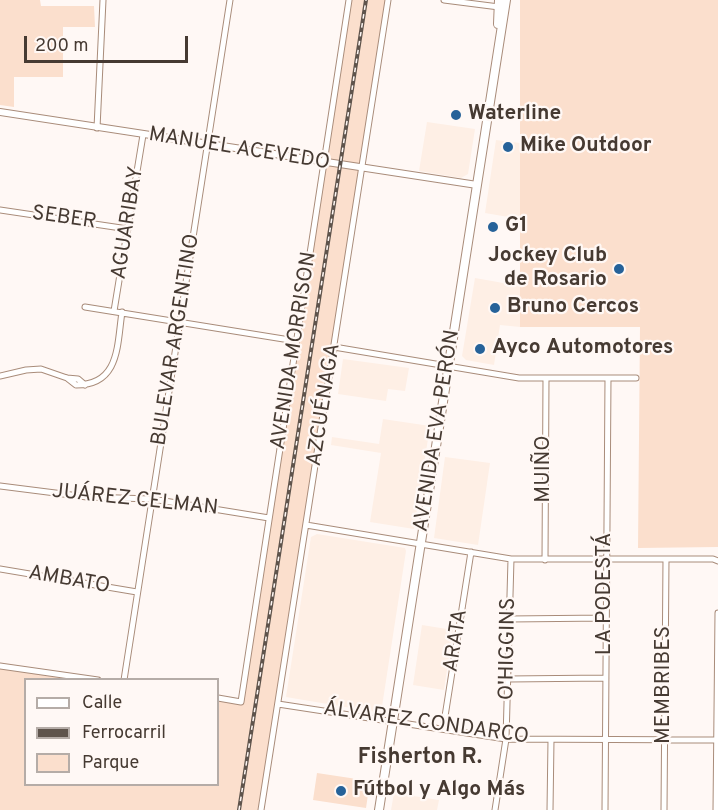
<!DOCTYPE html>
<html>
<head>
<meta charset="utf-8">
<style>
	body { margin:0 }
	#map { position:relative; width:718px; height:810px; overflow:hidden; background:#fff8f5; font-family:Overpass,sans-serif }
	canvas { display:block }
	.legend { position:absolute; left:24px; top:678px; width:195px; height:108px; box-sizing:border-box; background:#fff8f5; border:2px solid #b5aca7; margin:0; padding:8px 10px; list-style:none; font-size:18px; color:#463a32 }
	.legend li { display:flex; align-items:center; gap:12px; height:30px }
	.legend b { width:30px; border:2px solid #b5aca7 }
	.scale { position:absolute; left:24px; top:36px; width:164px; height:27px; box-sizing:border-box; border:3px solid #463a32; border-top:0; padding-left:8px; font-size:18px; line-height:21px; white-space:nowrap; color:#463a32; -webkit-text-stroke:4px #fff8f5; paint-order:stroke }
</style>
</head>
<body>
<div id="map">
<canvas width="718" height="810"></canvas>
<ul class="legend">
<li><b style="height:8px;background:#fff"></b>Calle</li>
<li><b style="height:8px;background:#5f544c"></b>Ferrocarril</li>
<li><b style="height:16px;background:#fbdfcd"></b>Parque</li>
</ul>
<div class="scale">200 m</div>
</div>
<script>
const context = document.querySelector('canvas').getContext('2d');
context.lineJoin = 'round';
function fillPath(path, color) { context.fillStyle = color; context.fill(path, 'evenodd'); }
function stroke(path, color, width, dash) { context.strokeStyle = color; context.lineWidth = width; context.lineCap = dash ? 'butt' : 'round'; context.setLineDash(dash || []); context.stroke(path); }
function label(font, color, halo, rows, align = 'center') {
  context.font = font + ' Overpass,sans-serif'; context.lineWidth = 4.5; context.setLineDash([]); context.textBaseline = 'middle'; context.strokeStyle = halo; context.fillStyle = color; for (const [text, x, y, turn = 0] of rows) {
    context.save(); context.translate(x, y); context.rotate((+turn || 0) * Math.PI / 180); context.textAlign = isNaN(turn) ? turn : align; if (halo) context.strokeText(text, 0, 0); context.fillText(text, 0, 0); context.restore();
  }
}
fillPath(new Path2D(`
	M427 122 475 129 468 174 461 178 419 171Z
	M496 140 520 143V219L485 213Z
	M475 278 520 286V327L500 325 494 365 466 360 462 356Z
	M343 359 409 368 405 391 388 389 386 401 338 394Z
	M383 419 430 426 414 529 370 522 381 453 331 445 332 437 379 444Z
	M445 457 490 463 478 545 434 538Z
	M317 534 405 548 406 551 381 713 286 697 311 537Z
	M422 625 453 630 444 690 413 685Z
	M394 793 439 800 437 810H391Z`), '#feefe5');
fillPath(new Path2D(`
	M0 0H40L41 6H94L95 27H63V77H14V107L0 105Z
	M349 0H388L261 810H0V666L98 679 26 680V784H218V698L240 702Z
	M520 0H718V547L638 548 640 327H520Z
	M317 773 370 781 366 808 313 800Z`), '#fbdfcd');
const minor = new Path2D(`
	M444 0 499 7
	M97 128 103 0
	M0 210 128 229
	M85 307 296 341
	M114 311 143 135
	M334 347 519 378H636
	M0 376 26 370 41 369 67 378 78 379 85 385
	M67 378 76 385C120 385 117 345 122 312
	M0 486 87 497 152 499 269 518
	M306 525 511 559H713L718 561
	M545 560 546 378
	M0 569 137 592
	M509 619 606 618
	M0 666 98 680
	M508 679 606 678
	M124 680 230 0
	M218 698 241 702 349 0
	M278 704 506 739 718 740
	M443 729 471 552
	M261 810 388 0
	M495 810 506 739 511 559
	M550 810 551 740
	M605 810 608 378
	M664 810 666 559
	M716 810 718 613`);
const tertiary = new Path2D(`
	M0 112 477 185`);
const primary = new Path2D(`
	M498 24 499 0
	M379 810 506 0`);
stroke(minor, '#a98c7a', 7);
stroke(tertiary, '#a98c7a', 8);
stroke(primary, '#a98c7a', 10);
stroke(minor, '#fff', 5);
stroke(tertiary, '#fff', 6);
stroke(primary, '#fff', 8);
const rail = new Path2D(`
	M239 810 366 0`);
stroke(rail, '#5f544c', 4);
stroke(rail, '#fff8f5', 1.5, [4.5]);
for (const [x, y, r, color] of [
	[456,115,6,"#266299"],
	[508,147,6,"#266299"],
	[493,227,6,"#266299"],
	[619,269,6,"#266299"],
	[495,308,6,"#266299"],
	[480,349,6,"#266299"],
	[341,791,6,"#266299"]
]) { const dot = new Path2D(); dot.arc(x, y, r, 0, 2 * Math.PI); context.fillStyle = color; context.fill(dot); stroke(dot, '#fff8f5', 2); }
label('bold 21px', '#463a32', '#fff8f5', [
	["Waterline",468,115],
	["Mike Outdoor",520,147],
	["G1",505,227],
	["Jockey Club",607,257,"right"],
	["de Rosario",607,281,"right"],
	["Bruno Cercos",507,308],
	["Ayco Automotores",492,349],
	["Fútbol y Algo Más",353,791]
], 'left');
label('21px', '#463a32', '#fff8f5', [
	["MANUEL ACEVEDO",239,150,9],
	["SEBER",64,219,8],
	["AGUARIBAY",129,223,-81],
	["BULEVAR ARGENTINO",177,340,-81],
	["AVENIDA MORRISON",295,351,-81],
	["AZCUÉNAGA",325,405,-81],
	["AVENIDA EVA PERÓN",438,431,-81],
	["MUIÑO",545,469,-90],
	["JUÁREZ CELMAN",135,501,6],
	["AMBATO",69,581,10],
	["LA PODESTÁ",606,594,-90],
	["ARATA",457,641,-81],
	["O'HIGGINS",509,649,-89],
	["MEMBRIBES",665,685,-90],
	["ÁLVAREZ CONDARCO",426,724,8]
]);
label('bold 22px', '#463a32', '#fff8f5', [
	["Fisherton R.",420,759]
]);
</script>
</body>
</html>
